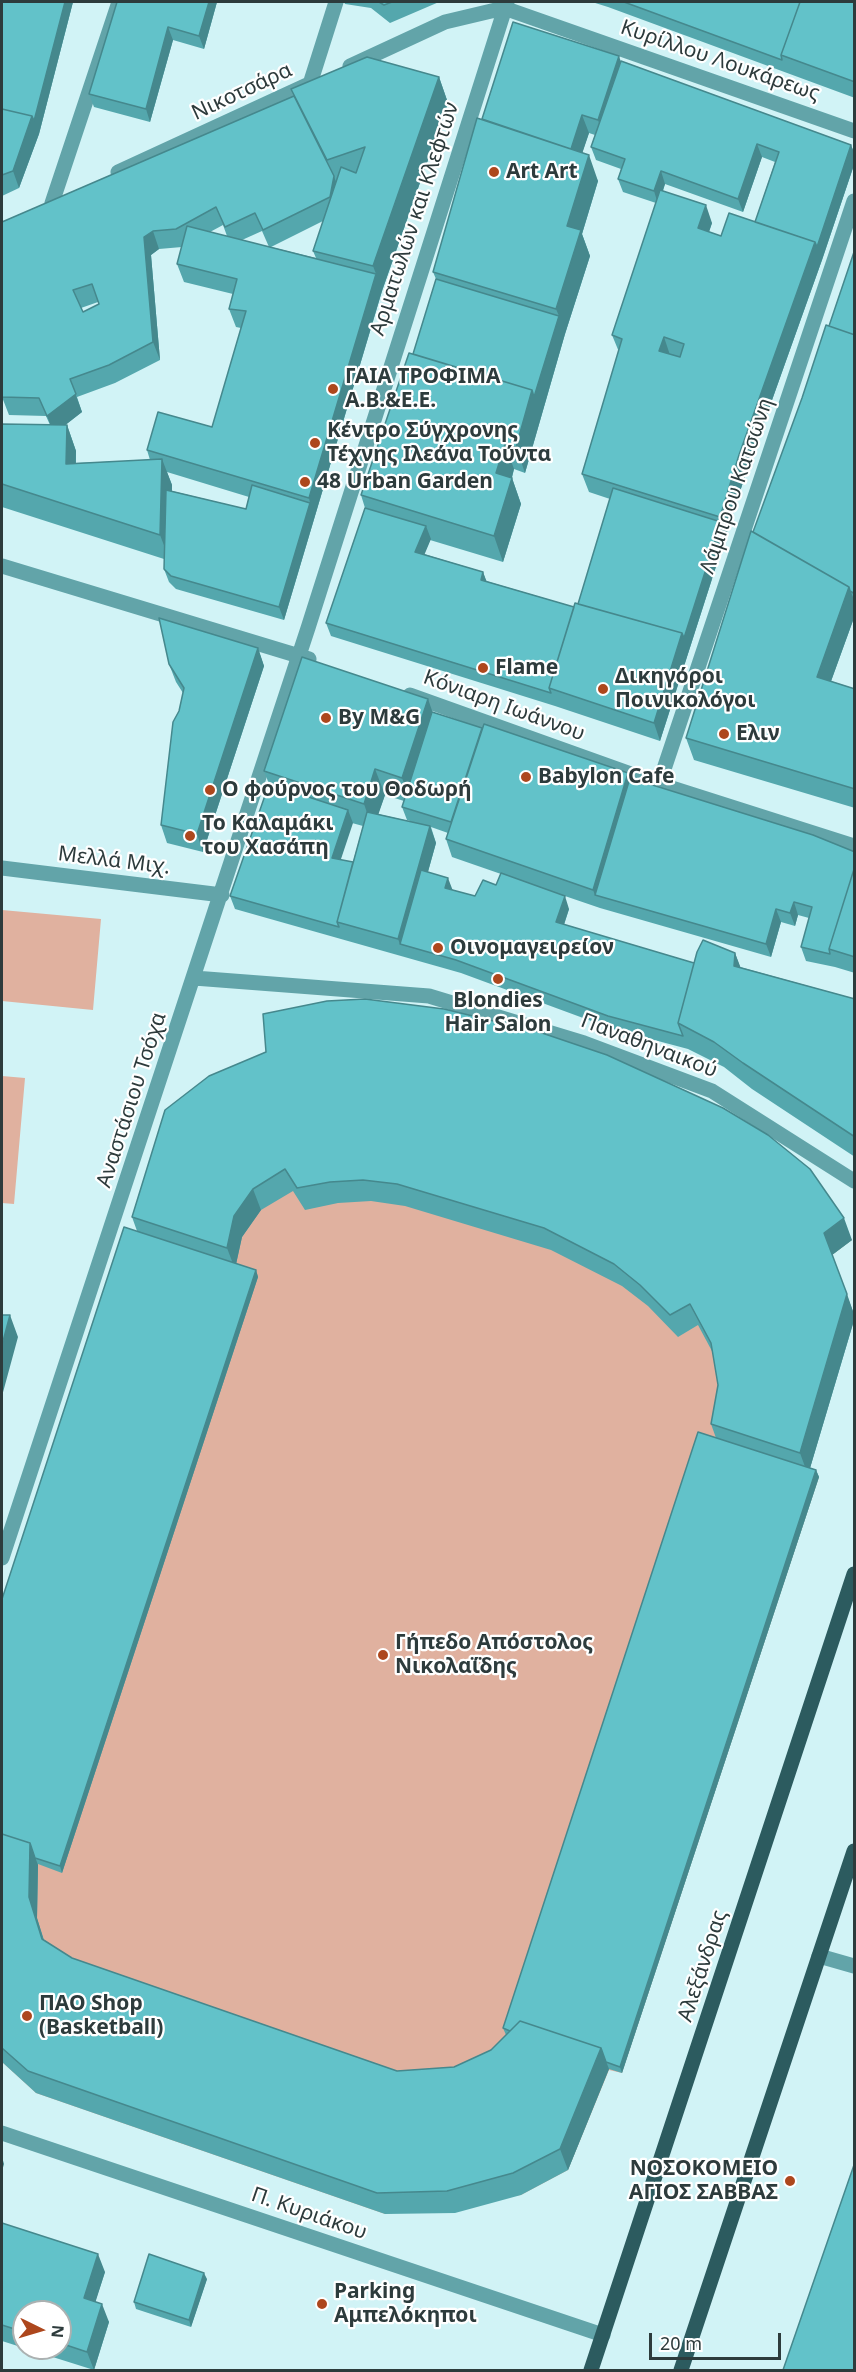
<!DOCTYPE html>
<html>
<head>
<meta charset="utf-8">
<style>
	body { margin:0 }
	#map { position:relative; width:856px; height:2372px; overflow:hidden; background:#d1f3f6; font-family:"Noto Sans",sans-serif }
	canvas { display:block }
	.frame { position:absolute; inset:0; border:3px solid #2d3b3c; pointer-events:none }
	.north { position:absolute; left:12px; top:2300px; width:60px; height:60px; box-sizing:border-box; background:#fff; border:2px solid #abb1b1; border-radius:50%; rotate:95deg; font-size:16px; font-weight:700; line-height:24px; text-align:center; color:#2d3b3c }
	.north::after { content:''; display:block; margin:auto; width:21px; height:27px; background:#ad471d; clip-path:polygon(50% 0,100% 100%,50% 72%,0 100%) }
	.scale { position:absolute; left:649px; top:2333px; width:132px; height:27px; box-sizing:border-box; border:3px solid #2d3b3c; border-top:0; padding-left:8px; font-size:18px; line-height:21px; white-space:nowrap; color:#2d3b3c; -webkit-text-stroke:4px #fff; paint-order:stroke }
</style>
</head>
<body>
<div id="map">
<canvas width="856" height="2372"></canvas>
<div class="frame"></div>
<div class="north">N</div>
<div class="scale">20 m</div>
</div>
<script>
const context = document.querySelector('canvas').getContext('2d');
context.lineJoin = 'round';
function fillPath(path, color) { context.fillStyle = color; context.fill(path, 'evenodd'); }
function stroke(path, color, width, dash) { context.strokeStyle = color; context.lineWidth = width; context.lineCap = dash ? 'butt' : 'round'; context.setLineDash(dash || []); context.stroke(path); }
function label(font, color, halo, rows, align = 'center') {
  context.font = font + ' "Noto Sans",sans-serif'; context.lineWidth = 4.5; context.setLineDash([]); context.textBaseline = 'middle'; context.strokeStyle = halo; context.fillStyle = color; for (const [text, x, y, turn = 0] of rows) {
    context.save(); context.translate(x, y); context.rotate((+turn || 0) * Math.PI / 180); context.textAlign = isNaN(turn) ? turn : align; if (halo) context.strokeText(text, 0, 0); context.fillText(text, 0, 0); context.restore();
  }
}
fillPath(new Path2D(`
	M2 910 101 919 93 1010 2 1001Z
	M2 1076 25 1078 14 1204 2 1203Z
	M173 1132 818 1190 852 1240 832 1255 854 1317 808 1474 819 1477 622 2073 609 2070 568 2170 521 2195 385 2214 36 2093 2 2062V1613L139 1238Z`), '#e0b19f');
stroke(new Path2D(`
	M350 66 445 22 504 8 854 131
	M310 84 336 2
	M118 172 309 84
	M52 203 119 2
	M2 566 309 659
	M410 695 659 784 854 846
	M659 784 854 201
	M2 868 222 895
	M194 978 429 996 584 1043 712 1091 854 1181
	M2 1558 308 628 507 2
	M819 1956 854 1966
	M2 2133 603 2335`), '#62a4a9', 15);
stroke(new Path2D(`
	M591 2370 854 1574
	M681 2370 854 1851`), '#2c5b5f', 15);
fillPath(new Path2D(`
	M2 2H73L39 134 19 188 2 196Z
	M117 2H217L204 49 173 40 150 122 94 107 89 94Z
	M344 2H439L390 23 371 8 345 4Z
	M592 2H855V98L608 7Z
	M621 61 851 145 855 155V162L822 260 746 473 660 741 555 706 331 636 326 623 365 508 361 495 413 354 436 279 433 272 482 119ZM589 133 595 135 591 147 596 160 621 169 618 179 623 192 656 203 612 335 619 352 582 474 589 492 610 499 578 604 574 607 486 581 483 572 424 554 430 540 503 562 521 504 512 478 514 469 525 473 565 334 590 256 582 234 598 181 582 153ZM762 157 775 162 755 222 721 236 709 232 712 223 663 191 665 184 743 212Z
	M439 77 448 103 382 291 284 620 176 589 169 582 164 569V559L2 507V424L50 425 46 416 9 415 2 397V222L294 96 291 89ZM323 221 313 251 316 258 271 247ZM223 225 227 236 210 232ZM262 231 269 247 242 240ZM182 247 177 264 184 282 233 294 229 309 236 327 241 328 212 427 147 450 150 460 76 463V451L67 425H65L82 412 77 397 115 383 160 360 151 255 159 249ZM98 302 99 304 83 312 81 308ZM167 472 249 497 246 509 172 491V485Z
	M855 249V615L831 681 855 689V808L694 760 686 738 753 532 829 326Z
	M258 648 264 666 203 852 167 843 161 825 179 711 183 693 176 682 169 664Z
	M428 699 432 712 855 852V973L835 967 806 961 801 947 809 918 798 915 795 926 781 922 771 957 600 908 518 880 569 909 564 925 694 963 735 953 740 967 855 999V1157L752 1089 724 1067 688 1049 613 1029 461 973 235 909 230 896 269 784 264 771ZM385 795 404 801 402 807 407 820 413 822 378 814ZM352 823 363 826 353 862 340 860ZM431 827 448 833 446 839 452 857 501 874 496 885 475 896 452 890 428 872 436 843Z
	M165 1110 852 1240 832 1255 855 1317 810 1468 816 1470 819 1477 622 2073 609 2069 568 2170 521 2195 455 2213 385 2214 36 2093 2 2062V1599L137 1231 132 1217ZM293 1191 305 1210 338 1203 371 1201 405 1206 551 1250 622 1286 648 1306 678 1337 698 1325 713 1353 718 1385 711 1424 716 1438 503 2028 506 2035 491 2050 454 2067 397 2071 72 1958 44 1940 37 1918 38 1864 62 1873 258 1277 256 1270 236 1264 242 1237 261 1210Z
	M2 2223 105 2272 95 2302 109 2322 94 2370 24 2348H60V2312H24V2348L2 2341Z
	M207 2279 191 2327 136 2309 134 2302Z`), '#54a7ad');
fillPath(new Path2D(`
	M65 2H73L39 134 19 188 13 171Z
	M209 2H217L204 49 199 36Z
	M168 27 173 40 150 122 146 109Z
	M619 56 625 74 604 137 598 120Z
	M439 77 448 103 382 291 284 620 279 607 310 503 309 498 376 274 373 266Z
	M582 115 589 133 576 172 569 154Z
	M757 144 762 157 743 212 738 199Z
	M851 145 855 155V162L822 260 746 473 660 741 654 723 682 633 721 522 720 517 739 455 815 242Z
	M589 155 598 181 582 234 590 256 565 334 525 473 516 447 532 390 559 316 556 309 567 226Z
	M661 171 665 184 658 204 654 191Z
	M334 176 340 194 336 214 330 197Z
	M706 205 712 223 704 246 698 228Z
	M153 231 159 249 151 255 160 360 153 342 144 237Z
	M664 337 670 355 659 351Z
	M70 379 82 412 54 434 47 416Z
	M67 425 76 451 75 490 66 464Z
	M505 444 514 469 507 495 512 478 521 504 503 562 494 536 496 473Z
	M162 459 172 485 170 561 160 535Z
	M426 526 431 539 420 565 415 552Z
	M483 572 488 585 481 580Z
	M849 587 855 602V615L825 698 817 677Z
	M258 648 264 666 203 852 197 834Z
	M428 699 437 725 412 804 402 778Z
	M375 769 385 795 373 830 364 804Z
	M628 773 635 791 595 895 593 890Z
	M348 810 353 823 337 871 332 858Z
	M430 826 436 843 407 946 400 944 398 939Z
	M448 878 453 891 445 888Z
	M565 896 569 909 560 936 556 922Z
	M794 902 798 915 795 926 790 913Z
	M776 909 781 922 771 957 766 944Z
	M735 953 745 979 734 966Z
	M253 1189 261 1210 242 1237 235 1269 227 1248 234 1216Z
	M844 1218 852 1240 832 1255 824 1233Z
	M256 1270 258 1277 62 1873 60 1866Z
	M847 1294 855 1317 808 1475 800 1453Z
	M10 1315 18 1337 2 1396V1345Z
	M816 1470 819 1477 622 2073 620 2067Z
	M30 1843 38 1865 37 1918 50 1961 29 1897Z
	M601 2048 609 2069 568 2170 560 2149Z
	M2 2157 4 2164 2 2171Z
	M98 2254 105 2272 91 2316 84 2298Z
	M204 2273 207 2279 191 2327 189 2320Z
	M102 2304 109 2322 94 2370 87 2352Z`), '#45888d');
const building = new Path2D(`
	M2 2H65L34 121 32 116 2 109Z
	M117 2H209L199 36 168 27 146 109 89 94Z
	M379 2H392L384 5Z
	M624 2H800L781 55 782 60Z
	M800 2H855V82L781 55Z
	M513 22 619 56 598 120 582 115 571 149 482 119Z
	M367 57 439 77 373 266 313 251 341 167 356 173 365 147 327 160 291 89Z
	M621 61 851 145 817 247 815 242 755 222 779 152 757 144 738 199 661 171 654 191 618 179 625 159 591 147Z
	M294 96 334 176 330 197 263 230 255 213 225 227 216 207 176 229 153 231 144 237 153 342 109 365 70 379 76 394 47 416 39 398 2 397V222ZM92 284 99 304 83 312 73 290Z
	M2 109 32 116 13 171 2 175Z
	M477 118 589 155 567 226 581 230 556 309 433 272Z
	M660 190 706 205 698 228 721 236 729 213 815 242 739 455 720 517 582 474 622 339 612 335ZM664 337 684 344 680 357 659 351Z
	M187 226 376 274 309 498 147 450 158 412 212 427 246 311 229 309 237 279 177 264Z
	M855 249V335L829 326Z
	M436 279 559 316 534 397 532 390 413 354Z
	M826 325 855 335V594L850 591 849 587 753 532 802 398Z
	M409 353 532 390 516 447 505 444 496 473 512 478 494 536 361 495Z
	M2 424 67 425 66 464 162 459 160 535 2 484Z
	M252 485 310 503 279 607 171 576 164 569 166 490 246 509Z
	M613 488 721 522 684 638 682 633 578 604Z
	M365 508 426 526 415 552 483 572 481 580 574 607 549 688 551 693 326 623Z
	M751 531 849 587 817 677 855 689V789L686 738Z
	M575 603 682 633 654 723 549 688Z
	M159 618 258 648 197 834 161 825 173 722 179 711 184 688 169 664Z
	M302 657 428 699 402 778 375 769 364 804 264 771Z
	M432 712 482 728 451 822 402 807Z
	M484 724 628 773 593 890 446 839Z
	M630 778 813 835 855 852V866L829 949 830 954 801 947 812 907 794 902 790 913 776 909 766 944 595 895Z
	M269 784 348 810 332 858 353 862 337 922 339 927 230 896Z
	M367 812 430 826 398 939 337 922Z
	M855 866V957L829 949Z
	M421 870 448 878 445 888 475 896 483 880 496 885 501 873 565 896 556 922 694 963 678 1023 683 1036 608 1016 456 960 400 944Z
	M703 940 735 953 734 966 855 999V1137L743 1063 714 1042 678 1023 697 952Z
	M365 999 444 1009 539 1032 607 1055 723 1108 768 1135 810 1169 844 1218 824 1233 847 1294 800 1453 711 1424 718 1385 711 1343 690 1304 670 1315 640 1285 614 1264 544 1228 397 1184 363 1180 330 1182 297 1188 285 1169 253 1189 234 1216 227 1248 132 1217 165 1110 209 1076 266 1052 263 1014 327 1001Z
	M124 1227 256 1270 60 1866 35 1858 30 1843 2 1834V1599Z
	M2 1315H10L2 1345Z
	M698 1432 816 1470 620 2067 606 2062 601 2048 520 2021 510 2031 503 2028Z
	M2 1834 30 1843 29 1897 42 1939 72 1958 397 2071 454 2067 491 2050 520 2021 601 2048 560 2149 513 2173 447 2191 377 2193 28 2071 2 2048Z
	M855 2162V2370H783Z
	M2 2223 98 2254 84 2298 102 2304 87 2352 60 2343V2312H24V2332L2 2325Z
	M149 2254 204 2273 189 2320 134 2302Z`);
fillPath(building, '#62c2c9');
stroke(building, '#45888d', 1.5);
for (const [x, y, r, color] of [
	[494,172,6,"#ad471d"],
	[333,389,6,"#ad471d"],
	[315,443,6,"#ad471d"],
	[305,482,6,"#ad471d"],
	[483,668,6,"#ad471d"],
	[603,689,6,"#ad471d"],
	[326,718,6,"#ad471d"],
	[724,734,6,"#ad471d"],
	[526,777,6,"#ad471d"],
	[210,790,6,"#ad471d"],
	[190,836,6,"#ad471d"],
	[438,948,6,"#ad471d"],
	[498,979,6,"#ad471d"],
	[383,1655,6,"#ad471d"],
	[27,2016,6,"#ad471d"],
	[790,2181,6,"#ad471d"],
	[322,2304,6,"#ad471d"]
]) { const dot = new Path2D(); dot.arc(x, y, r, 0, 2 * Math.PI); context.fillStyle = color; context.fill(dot); stroke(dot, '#fff', 2); }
label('21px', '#2d3b3c', '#fff', [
	["Κυρίλλου Λουκάρεως",720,61,19],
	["Νικοτσάρα",242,92,-25],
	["Αρματωλών και Κλεφτών",415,219,-72],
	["Λάμπρου Κατσώνη",737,486,-71],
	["Κόνιαρη Ιωάννου",504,706,20],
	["Μελλά Μιχ.",114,861,7],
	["Παναθηναικού",649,1046,21],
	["Αναστάσιου Τσόχα",132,1100,-72],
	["Αλεξάνδρας",703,1966,-72],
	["Π. Κυριάκου",309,2214,19]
]);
label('bold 21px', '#2d3b3c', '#fff', [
	["Art Art",506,172],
	["ΓΑΙΑ ΤΡΟΦΙΜΑ",345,377],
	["Α.Β.&Ε.Ε.",345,401],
	["Κέντρο Σύγχρονης",327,431],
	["Τέχνης Ιλεάνα Τούντα",327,455],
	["48 Urban Garden",317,482],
	["Flame",495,668],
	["Δικηγόροι",615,677],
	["Ποινικολόγοι",615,701],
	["By M&G",338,718],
	["Ελιν",736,734],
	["Babylon Cafe",538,777],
	["Ο φούρνος του Θοδωρή",222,790],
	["Το Καλαμάκι",202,824],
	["του Χασάπη",202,848],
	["Οινομαγειρείον",450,948],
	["Blondies",498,1001,"center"],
	["Hair Salon",498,1025,"center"],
	["Γήπεδο Απόστολος",395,1643],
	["Νικολαΐδης",395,1667],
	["ΠΑΟ Shop",39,2004],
	["(Basketball)",39,2028],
	["ΝΟΣΟΚΟΜΕΙΟ",778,2169,"right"],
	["ΑΓΙΟΣ ΣΑΒΒΑΣ",778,2193,"right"],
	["Parking",334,2292],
	["Αμπελόκηποι",334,2316]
], 'left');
</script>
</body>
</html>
